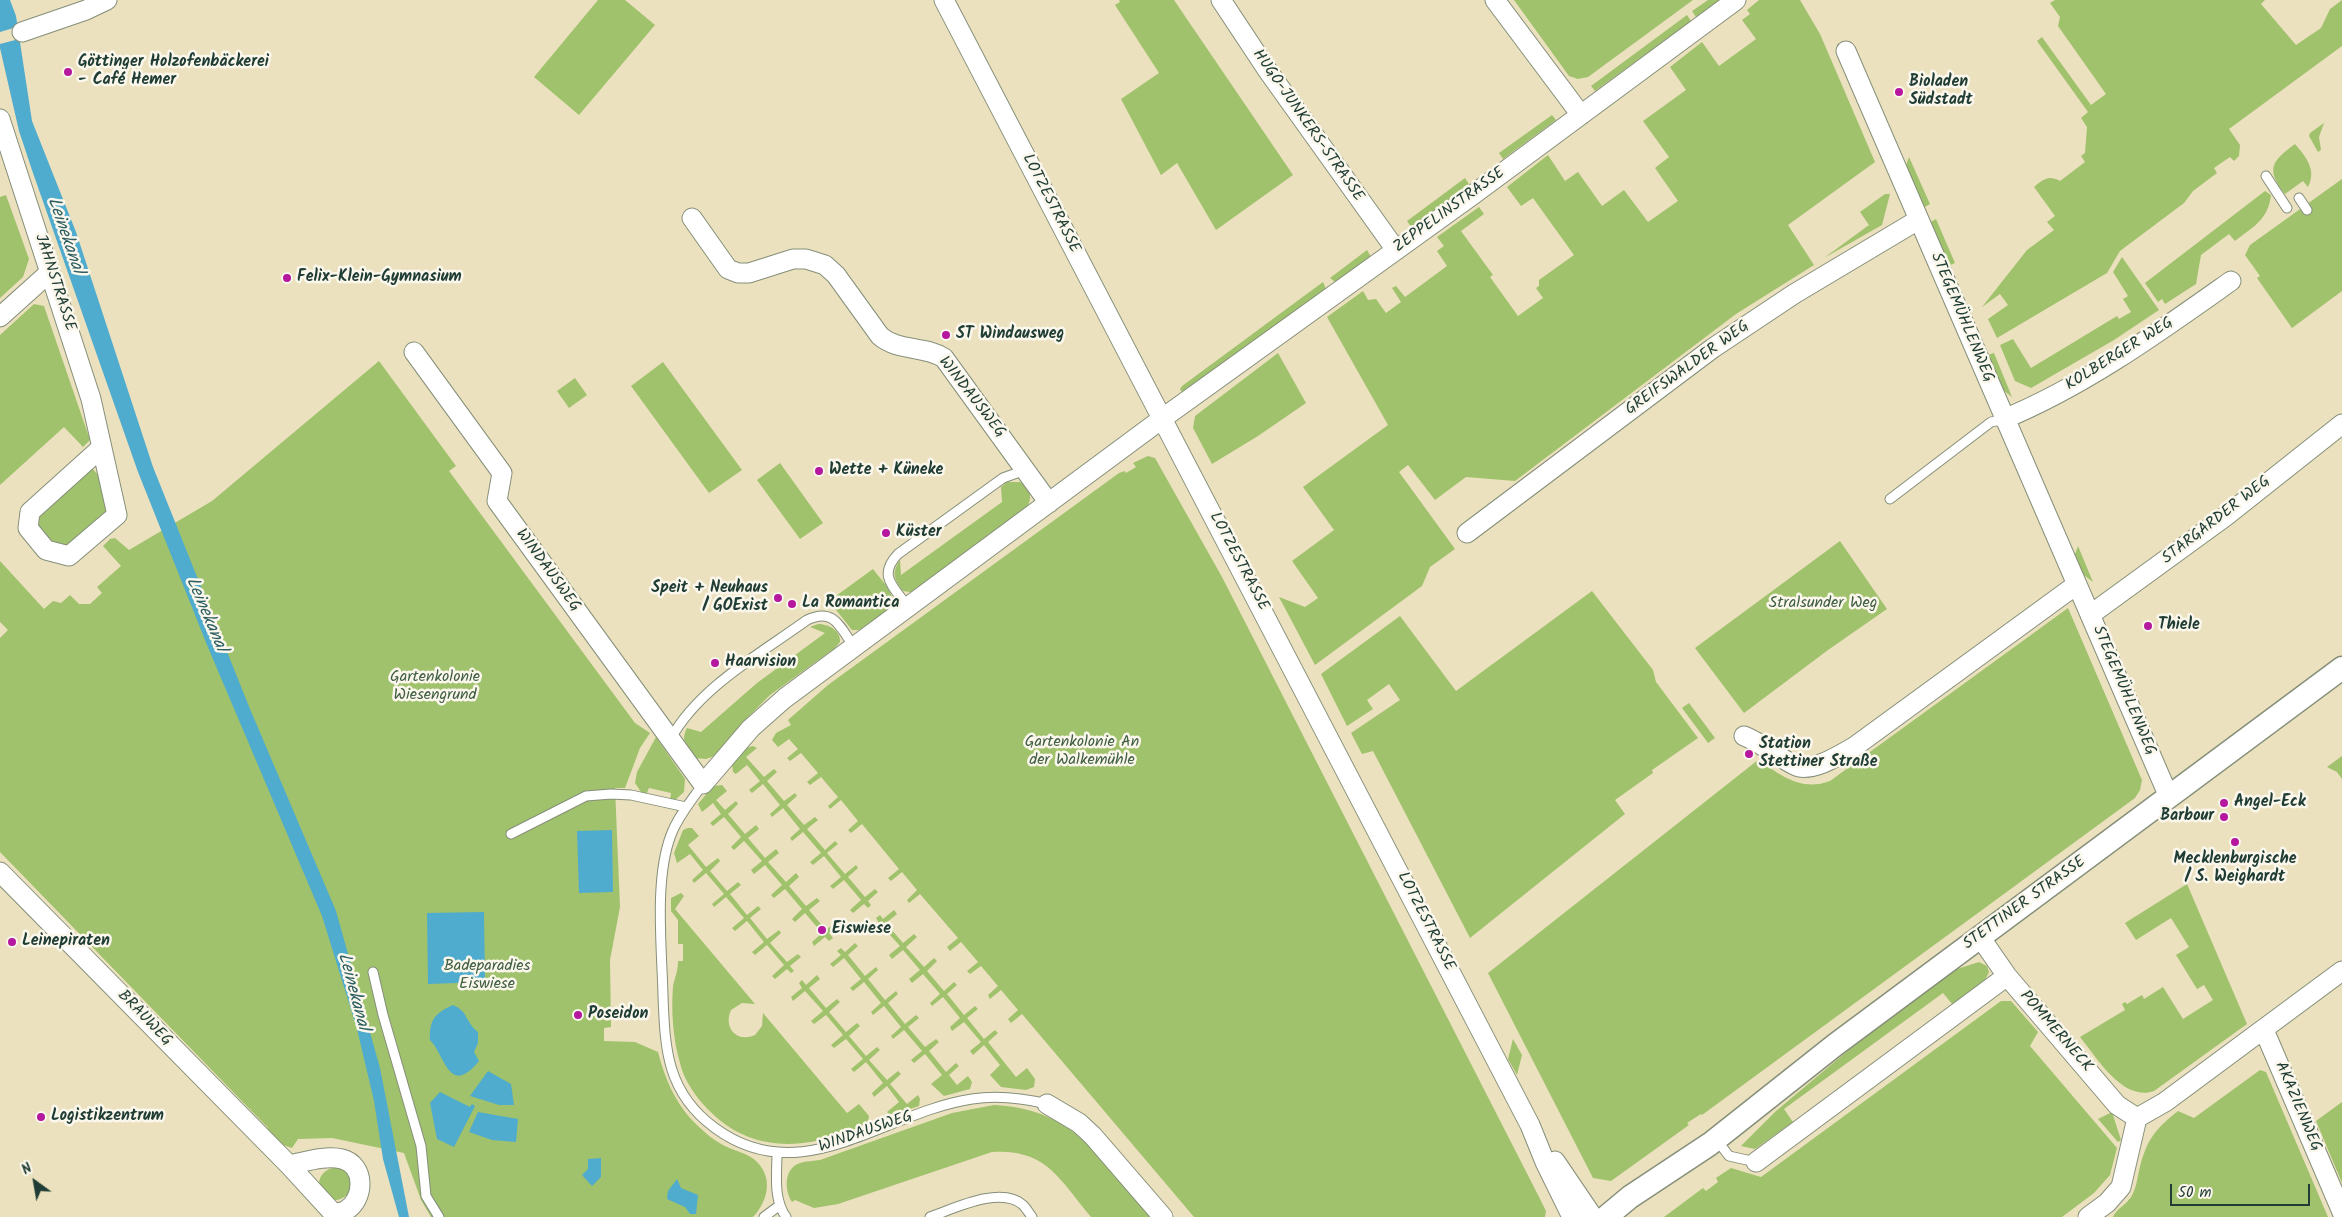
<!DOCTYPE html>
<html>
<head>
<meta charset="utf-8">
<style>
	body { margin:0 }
	#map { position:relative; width:2342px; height:1217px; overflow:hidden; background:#ebe1be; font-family:Kalam,sans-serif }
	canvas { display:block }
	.north { position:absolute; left:10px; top:1157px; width:50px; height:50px; -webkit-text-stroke:4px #fbf7ec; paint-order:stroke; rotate:328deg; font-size:14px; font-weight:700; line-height:20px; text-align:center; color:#1f3d34 }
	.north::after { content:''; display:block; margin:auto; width:18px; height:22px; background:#1f3d34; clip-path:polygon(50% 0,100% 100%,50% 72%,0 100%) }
	.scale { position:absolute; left:2170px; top:1184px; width:140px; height:22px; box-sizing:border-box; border:2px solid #1f3d34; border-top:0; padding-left:6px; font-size:15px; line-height:18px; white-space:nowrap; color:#1f3d34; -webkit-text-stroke:4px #fbf7ec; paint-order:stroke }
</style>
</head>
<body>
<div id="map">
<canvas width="2342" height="1217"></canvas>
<div class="north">N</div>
<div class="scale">50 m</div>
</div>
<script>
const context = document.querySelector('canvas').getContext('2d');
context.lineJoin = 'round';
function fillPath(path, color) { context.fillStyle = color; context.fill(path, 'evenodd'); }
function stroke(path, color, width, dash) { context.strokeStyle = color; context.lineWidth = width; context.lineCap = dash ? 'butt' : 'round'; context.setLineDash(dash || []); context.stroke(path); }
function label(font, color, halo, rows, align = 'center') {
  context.font = font + ' Kalam,sans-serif'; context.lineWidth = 5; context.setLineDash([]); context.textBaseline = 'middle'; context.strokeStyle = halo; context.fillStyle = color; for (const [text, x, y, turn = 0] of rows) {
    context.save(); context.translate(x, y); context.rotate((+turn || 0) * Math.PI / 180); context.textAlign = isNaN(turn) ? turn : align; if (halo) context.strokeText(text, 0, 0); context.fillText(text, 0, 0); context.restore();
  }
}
fillPath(new Path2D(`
	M598 0H625L655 25 579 115 534 77Z
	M1119 0H1174L1293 175 1216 230 1177 163 1161 175 1121 99 1159 73 1115 5 1120 2Z
	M1514 0H1693L1588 77 1578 79 1569 76Z
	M1708 0H1720L1696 17 1692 11Z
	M1759 0H1800L1820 34 1875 162 1788 225 1814 265 1736 314 1515 481 1466 477 1435 500 1408 465 1399 472 1455 549 1430 567 1422 586 1315 665 1279 597 1305 607 1318 598 1292 561 1334 530 1303 487 1388 425 1327 317 1363 291 1368 300 1376 299 1386 313 1401 302 1392 288 1396 286 1405 297 1447 266 1437 251 1444 246 1437 237 1479 207 1484 214 1461 231 1493 275 1490 277 1518 316 1543 298 1536 288 1539 286V280L1574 255 1533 198 1521 206 1507 187 1548 155 1565 181 1578 172 1602 206 1624 190 1648 222 1678 201 1655 168 1669 157 1643 121 1686 90 1670 67 1702 42 1719 66 1756 39 1742 20 1750 14 1747 10Z
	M2055 0H2265L2261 4 2296 45 2321 28 2330 9 2342 0V46L2229 129 2240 145 2239 156 2234 161 2230 157 2214 168 2217 173 2193 191 2184 203 2120 251 2107 273 1997 338 1988 319 2008 305 2000 294 1982 307 2027 250 2054 230 2047 222 2055 216 2034 187C2044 179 2048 175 2060 181L2085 162 2081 156 2085 153 2087 127 2081 118 2088 112 2037 41 2042 37 2091 105 2106 94 2058 26 2060 17 2050 3Z
	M1687 15 1691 21 1595 91 1591 86Z
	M1552 115 1556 120 1503 159 1499 153Z
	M2324 123 2319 137 2321 150 2318 152 2309 136 2310 133Z
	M2295 144C2306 157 2317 170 2308 187L2303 181 2285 194C2265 169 2272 161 2295 144Z
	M1909 157 1930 204 1923 208 1905 168Z
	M1465 178 1469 184 1411 227 1407 221Z
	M2342 179V291L2292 328 2257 278 2260 276 2245 255 2250 245Z
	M2265 191 2271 195C2268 220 2254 226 2235 241L2229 234 2201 255 2196 284 2165 304 2162 299 2158 302 2145 283Z
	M1885 194H1890L1882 225 1824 258 1869 225 1860 212Z
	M6 195 29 259 23 277 0 298V197Z
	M1936 219 1955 263 1948 266 1929 223Z
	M1367 250 1371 257 1335 282 1330 278Z
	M2122 257 2159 310 2114 340 2031 388 2015 381 2000 345 2013 339 2031 368 2117 316 2119 319 2131 312 2123 299 2128 296 2113 272Z
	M1323 282 1326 289 1182 392 1180 389 1182 386Z
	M34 304 44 306 90 440 83 447 64 427 0 485V335Z
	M1278 353 1306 403 1258 436 1212 464 1193 428 1195 416Z
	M1994 353 2012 397 2003 390 1987 355Z
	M379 361 456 466 449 471 635 723 650 733 640 748 625 788H615L620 907 610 960 611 1027 604 1028V1041L635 1042 658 1052C665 1079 676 1105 697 1125 705 1133 716 1142 727 1147 736 1151 748 1154 755 1160 774 1177 768 1201 753 1217H431L421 1200 404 1153 332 1138 298 1139 292 1148 283 1145 264 1132 268 1128 0 852V638L8 630 0 622V561L44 609 53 601 61 603 70 595 79 604H90L102 593 97 587 121 566 103 546 110 539 115 538 129 550 212 501Z
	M663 362 742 470 709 493 631 386Z
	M575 378 587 395 569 408 557 391Z
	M1148 456 1155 458 1222 577 1537 1193 1546 1211 1545 1217H1194L1022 1014 1011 1023 1008 1019 1018 1010 1001 990 990 999 988 995 998 986 981 966 970 974 967 971 978 962 961 942 950 951 947 947 958 938 920 894 909 903 907 900 917 890 902 872 891 881 888 878 899 869 862 824 851 833 848 830 858 821 841 800 830 809 828 806 838 797 821 777 810 785 807 782 818 773 801 753 790 761 787 758 798 749 789 739 778 747 772 740 776 733 791 725 788 720 828 685 1119 473 1125 471 1126 473 1136 467 1133 463Z
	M780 463 823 523 800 539 757 480Z
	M92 468 98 475 109 515 68 550C51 544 35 534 36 515Z
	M1007 482H1020C1031 488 1033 498 1026 509L914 591 910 592 903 591C894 579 891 573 900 560L901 575 1002 502 1001 487Z
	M1840 541 1887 609 1828 650 1744 713 1695 648Z
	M2078 546 2093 582 2084 575 2074 557Z
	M873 569C880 579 898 595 891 608L859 630H852L829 601Z
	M1592 591 1653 670 1656 682 1698 738 1652 770 1653 773 1615 800 1625 814 1470 938 1373 751 1362 754 1351 733 1400 700 1389 684 1367 700 1373 709 1347 726 1321 674 1400 616 1456 691Z
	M2068 608 2142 780 2140 790 2135 798 1702 1115 1701 1114 1687 1123 1689 1125 1611 1181 1593 1178 1488 973 1758 760C1781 775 1801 792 1830 781Z
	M818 624C828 624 841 630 840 642L835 648 770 695 744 721 717 755 706 759 694 758C687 747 680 741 687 728L701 732 757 683 825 633 810 627Z
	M1689 703 1715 738 1708 743 1682 708Z
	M656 737 685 779 684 792 674 801 670 800 671 793 649 788 646 795 641 792 635 783 637 772Z
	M753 746 757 748 746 757 764 777 774 769 777 772 767 781 784 801 795 793 797 796 787 805 804 825 815 817 818 820 807 829 825 850 835 841 838 844 827 853 845 874 856 865 858 868 848 877 865 897 875 889 878 892 868 901 871 905 868 908 864 904 853 913 850 910 861 900 844 880 833 889 830 886 841 877 824 856 813 865 810 862 821 853 803 832 792 841 790 838 800 829 783 808 772 817 770 814 780 805 763 784 752 793 749 790 760 781 747 765 736 774 733 772 732 765 746 748Z
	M2342 756V779L2337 772 2327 767Z
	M722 785 727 791 716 800 725 810 736 801 738 804 728 814 745 834 756 825 759 829 748 838 765 858 776 849 779 853 768 862 786 882 796 873 799 877 789 886 806 906 817 898 820 901 809 910 826 930 837 921 840 924 829 933 833 938 829 941 825 937 814 946 812 942 822 933 805 913 795 922 792 919 802 909 785 889 774 898 771 895 782 885 765 865 754 874 751 870 762 861 744 841 734 850 731 847 741 837 724 817 713 826 710 823 721 814 713 803 702 812 698 804 713 786Z
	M688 828H692L699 836 688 845 706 867 718 858 720 861 710 871 727 891 738 882 741 885 730 894 747 915 758 906 761 909 750 918 767 939 779 930 781 933 770 943 787 962 798 954 801 957 790 966 794 971 791 973 787 969 775 979 772 976 784 965 767 945 755 955 752 952 764 942 747 921 735 931 732 928 744 918 726 897 714 907 712 904 724 894 706 873 694 883 692 880 703 870 690 854 677 863 674 853 683 830Z
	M2187 884 2247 1024 2154 1091C2123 1102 2097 1058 2080 1037L2125 1010 2122 1004 2125 1002 2127 1004 2142 995 2144 999 2163 987 2183 1019 2213 1000 2204 985 2197 989 2176 955 2189 947 2171 918 2136 940 2125 923Z
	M681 893 684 896 675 909 755 1004 742 1003 731 1010C723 1028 737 1043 755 1035L762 1026 763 1013 847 1113 859 1104 869 1116 868 1122C860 1128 850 1131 840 1134 788 1153 739 1146 702 1103 692 1091 683 1077 680 1063 673 1039 671 1011 673 987 674 978 678 974 678 961H683V944H678V920L671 911V898Z
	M894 910 897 914 886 923 903 943 914 934 917 937 906 947 924 967 934 958 937 961 927 971 944 991 954 982 957 985 947 994 964 1015 975 1006 978 1009 967 1018 984 1039 995 1030 998 1033 988 1042 1016 1077 1027 1068 1035 1079 1034 1087 1026 1090 1001 1087 990 1075 1000 1065 984 1045 973 1055 970 1051 981 1042 964 1022 952 1031 950 1027 960 1018 943 997 932 1006 930 1003 940 994 923 974 912 983 909 979 920 970 903 950 892 959 889 955 900 946 882 926 871 935 869 931 879 923 876 918 880 915 883 919Z
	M855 943 858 946 848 955 865 976 876 967 878 970 868 979 885 1000 896 991 898 994 888 1003 905 1024 916 1015 919 1018 908 1027 925 1047 936 1039 939 1042 929 1051 946 1072 956 1063 959 1066 949 1075 957 1085 968 1076 972 1082 970 1089 944 1096 931 1084 942 1075 925 1054 914 1063 911 1060 922 1051 904 1030 893 1039 891 1036 901 1027 884 1006 873 1015 871 1012 881 1003 864 982 853 991 850 988 861 979 844 958 833 967 830 964 841 955 837 951 841 948 845 952Z
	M1979 962 1987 966 1989 972 1984 982 1953 1005 1943 993 1784 1109 1793 1122 1755 1149 1741 1146 1776 1111 1863 1038 1957 969Z
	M817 975 820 979 809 988 826 1008 837 999 840 1002 829 1012 846 1032 857 1023 860 1026 849 1036 866 1056 877 1047 880 1050 869 1060 887 1080 898 1071 901 1074 890 1084 907 1104 918 1095 920 1099 919 1106 895 1114H889L887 1112 899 1102 887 1086 874 1097 872 1093 883 1083 866 1062 854 1072 851 1069 863 1059 846 1039 834 1048 831 1045 843 1035 826 1015 814 1024 811 1021 823 1011 805 991 793 1001 791 997 802 988 799 983 802 980 806 985Z
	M2001 1001H2011L2038 1032 2030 1046 2117 1148 2110 1175 2094 1193 2062 1217H1664L1703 1188 1706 1191 1718 1182 1716 1178 1731 1168 1761 1177Z
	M1513 1039 1522 1055 1517 1075 1508 1059Z
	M2260 1070 2266 1072 2328 1217H2113C2116 1209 2126 1205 2131 1197 2136 1189 2137 1180 2139 1171 2146 1141 2154 1130 2178 1111L2194 1118Z
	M2342 1102V1183L2316 1121Z
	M994 1105C1074 1108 1104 1162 1151 1217H1091C1059 1179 1047 1149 992 1152L838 1204 814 1208 795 1200 792 1202C784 1190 784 1168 800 1163 806 1161 814 1161 820 1160L952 1113Z
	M2112 1112 2121 1140 2118 1142 2098 1119Z
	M319 1184a16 16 0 1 1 32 0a16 16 0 1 1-32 0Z`), '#a0c26c');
fillPath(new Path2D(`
	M0 0H10L16 16 32 121 76 232 153 467 250 709 336 911 380 1068 409 1217H399L383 1159 374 1101 357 1029 322 916 207 645 138 472 33 173 19 131 0 48Z
	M612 830 613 892 579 893 577 831Z
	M484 912 485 982 428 984 427 913Z
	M453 1005C468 1011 466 1023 478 1032V1043L474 1052 479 1061C449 1098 445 1055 430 1040 429 1020 435 1013 453 1005Z
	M488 1071 511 1084 514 1105H499L470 1096Z
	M440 1092 470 1107 472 1104 475 1106 454 1147 437 1139 430 1103Z
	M478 1112 518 1119 516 1142 492 1140 469 1132Z
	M601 1158V1177L592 1186 582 1175 588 1169V1159Z
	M677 1179 681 1188 698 1195 696 1214H690L685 1207 667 1199 668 1191Z`), '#4facce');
fillPath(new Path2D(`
	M20 26 23 38 0 44V32Z`), '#ebe1be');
const service = new Path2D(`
	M2266 176 2287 208
	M2299 198 2307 210
	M1890 499 1991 422 2004 419
	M908 607C894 587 877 576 898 554L1003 478 1025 470
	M670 740C698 688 760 654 807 620 834 607 840 627 854 647
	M703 784C692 800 678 816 671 835 654 879 662 949 663 996 665 1050 667 1093 715 1128 802 1192 884 1112 972 1099 999 1095 1022 1098 1047 1104
	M511 834 586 796 611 794 631 795 686 807
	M373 972 383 1015 421 1146 426 1196 439 1217
	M1716 1139 1729 1156 1756 1162
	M777 1153C777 1174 773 1199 786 1217
	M764 1217 780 1205
	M930 1217C953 1209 1001 1185 1023 1205 1026 1208 1029 1213 1032 1217`);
const minor = new Path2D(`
	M944 0 1530 1125 1545 1162 1572 1217
	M1221 0 1268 71 1396 250
	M1495 0 1581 115
	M22 32 86 10 107 0
	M1846 51 2169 797
	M0 119 91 399 117 515 69 556 46 550 28 528 30 512 101 448
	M692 218 728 269 738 273H749L793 259H806L825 265 836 275 880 336C899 352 924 345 944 358L1049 503
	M0 317 50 272
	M414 352 502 473 497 501 703 784 751 728 785 698 1163 418 1474 194 1736 0
	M2004 419C2086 385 2159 332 2231 281
	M1467 533 1713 348 1794 294 1918 220
	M2090 615 2226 516 2342 424
	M1744 736C1759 741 1789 765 1799 767 1817 770 1839 755 1854 747L2076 585
	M0 872 289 1165 334 1214C337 1213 342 1212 345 1211 365 1200 366 1165 342 1159 325 1155 305 1162 289 1165
	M1980 937 2007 976 2117 1105 2137 1118
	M2264 1030 2342 1212
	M1047 1104 1079 1123 1093 1136 1163 1217
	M1555 1161 1593 1217
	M1756 1162 2007 976
	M2088 1217 2107 1203 2121 1187 2137 1118 2165 1102 2342 971`);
const tertiary = new Path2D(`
	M1606 1217 1630 1197 1710 1144 1835 1045 2342 668`);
stroke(service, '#858f79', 11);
stroke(minor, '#858f79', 21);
stroke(tertiary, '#858f79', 25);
stroke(service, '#fff', 9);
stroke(minor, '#fff', 19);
stroke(tertiary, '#fff', 22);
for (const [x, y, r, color] of [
	[68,72,5,"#b5179e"],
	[1899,92,5,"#b5179e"],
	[287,278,5,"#b5179e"],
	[946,335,5,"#b5179e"],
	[819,471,5,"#b5179e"],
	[886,533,5,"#b5179e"],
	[778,598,5,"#b5179e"],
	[792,604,5,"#b5179e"],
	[2148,626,5,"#b5179e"],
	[715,663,5,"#b5179e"],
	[1749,754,5,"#b5179e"],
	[2224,803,5,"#b5179e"],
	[2224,817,5,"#b5179e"],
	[2235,842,5,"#b5179e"],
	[822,930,5,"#b5179e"],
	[12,942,5,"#b5179e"],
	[578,1015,5,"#b5179e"],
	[41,1117,5,"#b5179e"]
]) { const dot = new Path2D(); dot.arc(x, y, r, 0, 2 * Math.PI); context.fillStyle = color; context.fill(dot); stroke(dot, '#fbf7ec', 2); }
label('bold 16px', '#1f3d34', '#fbf7ec', [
	["Göttinger Holzofenbäckerei",78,63],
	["- Café Hemer",78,81],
	["Bioladen",1909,83],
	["Südstadt",1909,101],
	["Felix-Klein-Gymnasium",297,278],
	["ST Windausweg",956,335],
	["Wette + Küneke",829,471],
	["Küster",896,533],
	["Speit + Neuhaus",768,589,"right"],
	["/ GOExist",768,607,"right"],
	["La Romantica",802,604],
	["Thiele",2158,626],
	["Haarvision",725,663],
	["Station",1759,745],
	["Stettiner Straße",1759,763],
	["Angel-Eck",2234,803],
	["Barbour",2214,817,"right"],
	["Mecklenburgische",2235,860,"center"],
	["/ S. Weighardt",2235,878,"center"],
	["Eiswiese",832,930],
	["Leinepiraten",22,942],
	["Poseidon",588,1015],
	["Logistikzentrum",51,1117]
], 'left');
label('16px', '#1f3d34', '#fbf7ec', [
	["HUGO-JUNKERS-STRASSE",1307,126,55],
	["LOTZESTRASSE",1050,204,63],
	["ZEPPELINSTRASSE",1450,211,-36],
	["JAHNSTRASSE",54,283,72],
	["STEGEMÜHLENWEG",1961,318,67],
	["KOLBERGER WEG",2120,355,-32],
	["GREIFSWALDER WEG",1688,369,-36],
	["WINDAUSWEG",971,398,52],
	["STARGARDER WEG",2217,521,-38],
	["LOTZESTRASSE",1238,562,62],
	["WINDAUSWEG",547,571,54],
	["STEGEMÜHLENWEG",2123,691,67],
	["STETTINER STRASSE",2025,904,-36],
	["LOTZESTRASSE",1425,922,63],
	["BRAUWEG",144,1019,46],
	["POMMERNECK",2055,1032,49],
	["AKAZIENWEG",2297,1107,67],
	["WINDAUSWEG",866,1133,-19]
]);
label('16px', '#3f5e42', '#fbf7ec', [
	["Stralsunder Weg",1823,604],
	["Gartenkolonie",435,678],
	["Wiesengrund",435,696],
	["Gartenkolonie An",1082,743],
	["der Walkemühle",1082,761],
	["Badeparadies",487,967],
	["Eiswiese",487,985]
]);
label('italic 18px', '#2d5e62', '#fbf7ec', [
	["Leinekanal",64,236,71],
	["Leinekanal",205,615,67],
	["Leinekanal",352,992,75]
]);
</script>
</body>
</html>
